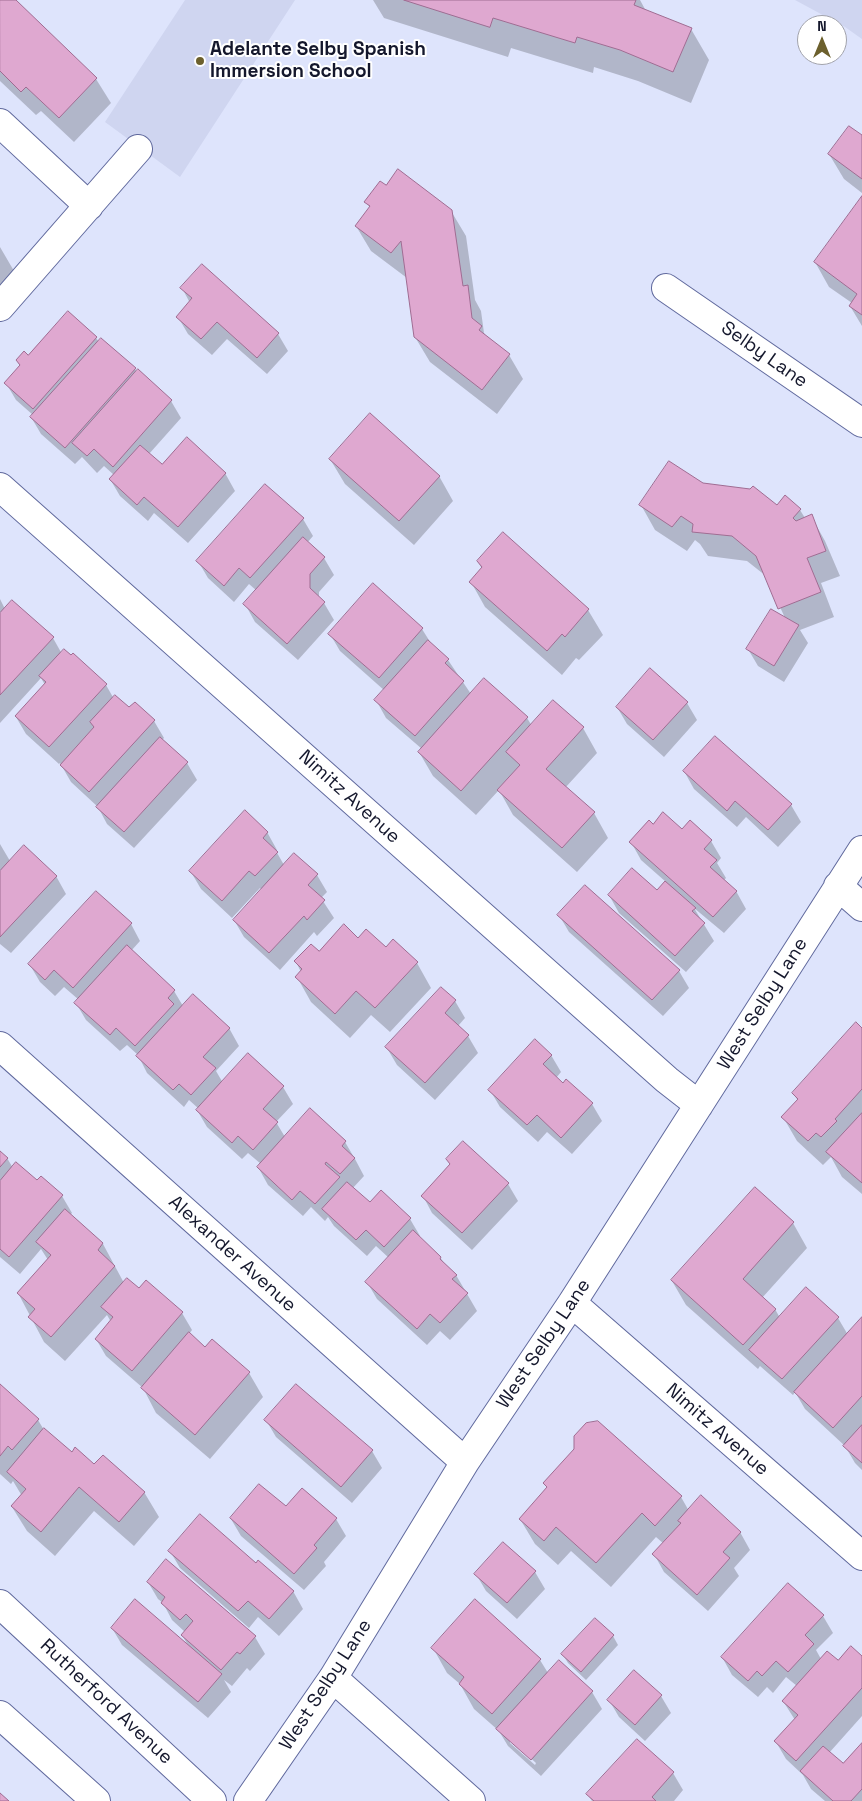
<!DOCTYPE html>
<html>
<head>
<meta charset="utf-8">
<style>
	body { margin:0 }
	#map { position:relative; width:862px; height:1801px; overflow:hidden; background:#dee4fc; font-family:"Space Grotesk",sans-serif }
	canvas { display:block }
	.north { position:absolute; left:797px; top:15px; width:50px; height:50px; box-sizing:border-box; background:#fff; border:1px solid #a1a2ab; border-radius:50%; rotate:0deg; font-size:14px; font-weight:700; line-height:20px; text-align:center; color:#14172c }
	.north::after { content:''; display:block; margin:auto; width:18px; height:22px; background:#6c602d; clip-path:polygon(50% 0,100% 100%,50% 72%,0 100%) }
</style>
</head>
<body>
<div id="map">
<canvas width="862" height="1801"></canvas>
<div class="north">N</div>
</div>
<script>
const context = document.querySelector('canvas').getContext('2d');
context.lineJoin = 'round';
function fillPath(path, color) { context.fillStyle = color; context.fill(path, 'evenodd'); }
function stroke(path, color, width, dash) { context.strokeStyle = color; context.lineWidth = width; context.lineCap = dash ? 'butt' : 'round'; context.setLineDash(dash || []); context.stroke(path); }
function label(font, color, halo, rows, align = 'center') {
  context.font = font + ' "Space Grotesk",sans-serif'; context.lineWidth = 4; context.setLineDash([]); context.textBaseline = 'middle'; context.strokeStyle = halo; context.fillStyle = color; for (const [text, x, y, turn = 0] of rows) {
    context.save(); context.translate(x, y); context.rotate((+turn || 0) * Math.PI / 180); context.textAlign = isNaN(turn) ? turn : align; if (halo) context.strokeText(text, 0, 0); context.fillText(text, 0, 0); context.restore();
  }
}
fillPath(new Path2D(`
	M185 0H295L180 177 105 122Z
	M795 0H862V39L845 27Z`), '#cfd5f0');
fillPath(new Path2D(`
	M0 0H14L96 79 111 103 74 142 41 111 36 115 0 81Z
	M373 0H640L646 11 691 29 709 60 691 103 638 81 594 67 593 73 511 48 508 57 384 18Z
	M862 137V193L844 179 829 154Z
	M386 187 451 211 466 236 475 300 481 311 484 333 488 339 509 355 523 379 497 414 430 362 415 337 407 278 371 251 356 226 370 208 366 202Z
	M862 198V326L850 306 852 303 829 287 815 262Z
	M0 247 14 271 0 286Z
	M202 266 278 334 288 351 267 374 227 339 212 355 188 334 178 317 190 303 182 288Z
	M68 313 96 338 99 342 135 369 137 373 171 401 181 418 149 454 163 466 225 473 235 491 188 543 154 513 148 521 120 496 110 479 114 475 104 466 97 473 82 457 75 464 41 434 31 417 33 415 16 400 6 383 20 366 17 361 28 357Z
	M330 459 439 476 453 501 414 545 345 484Z
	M702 485 777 507 800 510 805 518 811 516 825 541 840 576 821 583 834 617 800 630 808 643 784 682 758 666 748 649 785 618 766 576 747 561 708 556 700 544 695 540 687 551 655 530 641 505Z
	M265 486 303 519 313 536 307 543 324 558 334 575 319 592V599L324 603 334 620 298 660 255 622 245 604 257 591 249 584 234 602 208 578 198 561Z
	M503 534 588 610 603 635 579 660 576 658 562 675 485 607 471 582 482 569 478 562Z
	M373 585 422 629 432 645 448 660 471 694 527 718 532 726 583 728 597 753 565 788 594 813 608 838 577 872 513 815 499 790 476 815 433 776 419 752 422 749 386 718 376 700 385 691 340 651 330 634Z
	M0 599 5 609 53 638 62 654 106 685 114 699 129 709 154 721 164 738 162 740 187 763 197 780 134 848 107 824 98 807 71 782 60 763 59 764 26 734 16 717 45 685 41 678 0 723Z
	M687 703 697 720 664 757 627 724 617 707Z
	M715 737 791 805 801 822 778 847 746 817 737 827 694 789 684 771Z
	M690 822 711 841 721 858 717 863 726 878 723 881 736 891 746 909 724 933 694 908 714 941 686 972 619 913 609 895 657 892 666 882 641 860 631 842 653 826 682 830Z
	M267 832 277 850 276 851 284 865 294 855 317 875 327 892 321 898 334 918 317 936 314 932 280 970 244 937 234 920 262 890 260 888 232 918 201 889 191 872Z
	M0 844 10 861 56 876 66 894 11 953 0 944Z
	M559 915 679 971 689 988 663 1016 569 932Z
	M131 924 140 941 131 951 174 991 183 1006 229 1028 239 1046 216 1071 223 1083 283 1087 293 1104 276 1122 285 1137 310 1110 345 1142 355 1159 364 1176 352 1189 370 1204 410 1219 420 1236 418 1237 440 1257 446 1266 456 1275 477 1311 450 1340 440 1331 427 1345 377 1299 367 1282 389 1258 376 1246 367 1256 334 1226 328 1217 325 1221 311 1207 303 1216 268 1185 258 1167 261 1164 248 1153 242 1159 207 1127 197 1110 199 1109 189 1100 184 1107 147 1073 138 1055 127 1045 120 1051 86 1020 76 1003 79 1000 64 987 55 996 40 982 30 965Z
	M358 939 386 949 417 963 431 988 390 1032 371 1015 350 1038 311 1002 297 977 301 972 296 962Z
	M441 988 455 1001 465 1018 458 1026 468 1036 478 1053 435 1100 397 1065 387 1048Z
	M862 1029V1194L842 1177 831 1157 823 1165 797 1141 783 1117 798 1101 793 1093Z
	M551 1055 561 1072 556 1078 563 1084 566 1081 592 1104 602 1121 572 1154 547 1132 538 1142 500 1107 490 1090Z
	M0 1152 7 1158 13 1168 37 1182 41 1178 62 1196 72 1213 70 1215 103 1244 124 1283 139 1290 146 1282 182 1313 192 1330 189 1334 205 1348 249 1373 263 1397 210 1459 156 1413 143 1388 106 1356 96 1339 111 1322 107 1315 65 1361 44 1342 18 1293 48 1260 41 1249 20 1274 0 1257Z
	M447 1160 508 1184 518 1201 472 1250 432 1213 423 1196 451 1165Z
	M793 1223 807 1248 762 1298 775 1309 780 1318H838L848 1335 862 1319V1470L855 1463 845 1446 805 1409 795 1392 793 1395 760 1366 758 1369 686 1305 672 1281Z
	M0 1386 38 1420 44 1430 72 1453 144 1492 159 1517 134 1546 94 1511 55 1556 27 1531 12 1507 22 1496 13 1481 11 1484 0 1474Z
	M266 1420 372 1451 382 1468 352 1503 276 1437Z
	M544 1483 681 1497 689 1511 740 1532 750 1550 734 1568 739 1576 708 1611 664 1572 654 1554 664 1544 656 1537 611 1587 571 1551 558 1565 535 1544 520 1519 548 1489Z
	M286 1508 336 1519 346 1536 324 1562 326 1566 304 1590 241 1536 231 1519Z
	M170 1551 256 1564 293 1591 303 1609 279 1636 258 1617 249 1628 180 1568Z
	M535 1572 545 1589 517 1619 486 1591 476 1574Z
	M148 1582 255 1637 265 1654 250 1671 247 1668 232 1686 224 1680 231 1692 208 1718 122 1645 112 1628 189 1647 182 1635 185 1632 172 1620 163 1603 158 1599Z
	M475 1601 540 1660 548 1673 592 1692 602 1709 541 1776 508 1746 499 1731 474 1709 460 1684 447 1673 433 1648ZM510 1739 536 1763 535 1765 510 1743Z
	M823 1616 833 1633 816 1650 821 1659 838 1662 862 1657V1716L829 1753 843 1765 862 1744V1801H825L811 1789 803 1775 786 1759 776 1742 795 1720 783 1701 797 1686 786 1677 773 1693 767 1687 758 1697 732 1675 722 1657Z
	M613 1636 618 1645 586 1680 568 1663 563 1655Z
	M661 1696 671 1713 645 1741 619 1717 609 1700Z
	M637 1741 673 1773 683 1790 674 1801H592L588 1795Z`), '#0003');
const building = new Path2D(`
	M0 0H16L97 78 59 118 26 87 21 92 0 71Z
	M404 0H636L634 5 692 28 673 72 620 50 577 37 575 43 493 18 490 27Z
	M849 126 862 135V179L828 154Z
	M398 169 452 210 463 286 468 285 472 318 482 326 479 330 510 354 482 390 414 337 401 241 391 253 355 226 370 206 364 202 380 181 386 185Z
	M862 196V315L849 306 857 294 814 262Z
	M202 264 279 333 257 358 217 322 201 339 176 317 192 298 180 288Z
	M68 311 97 337 33 409 4 383 20 365 16 360 24 351 28 355Z
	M101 338 136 368 65 448 30 417Z
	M138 369 172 400 113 467 94 449 87 456 72 443Z
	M370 413 440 476 399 521 329 459Z
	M187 437 226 473 178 527 144 497 137 505 109 479 140 445 162 464Z
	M669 461 703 483 750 489 753 486 777 505 785 495 801 509 793 518 796 521 812 514 826 551 807 558 821 592 778 609 756 556 732 536 692 532 693 524 681 516 672 527 639 505Z
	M265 484 304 518 250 578 239 568 224 586 196 561Z
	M503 532 589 609 565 637 562 634 547 651 469 582 482 567 477 561Z
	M303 537 325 557 310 574V588L325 602 287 644 243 604Z
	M373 583 423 628 379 678 328 634Z
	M12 600 54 637 0 695V613Z
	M771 609 799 625 774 666 746 649Z
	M428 640 449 659 445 663 464 681 415 736 374 700Z
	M64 649 71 655 73 653 107 684 49 747 15 716 46 682 39 676Z
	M650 668 688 702 653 740 616 707Z
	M484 678 528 717 461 791 418 752Z
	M115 695 129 707 135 702 155 720 89 792 60 765 94 727 90 722Z
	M553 700 584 727 546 769 595 812 562 848 497 790 520 765 506 752Z
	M715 736 792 804 768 830 735 801 727 811 683 771Z
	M160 737 188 762 124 832 96 807Z
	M245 810 268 832 263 838 278 852 255 876 249 871 222 901 189 871Z
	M663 812 682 829 690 820 712 840 704 849 717 860 710 867 737 891 713 917 629 842 649 820 653 824Z
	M24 845 57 876 0 937V871Z
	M294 853 318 874 308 885 325 900 307 920 304 916 269 953 233 920Z
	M632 868 657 890 665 881 696 908 692 911 705 923 675 956 608 895Z
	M585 885 680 970 652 1000 557 915Z
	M96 891 132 923 73 988 54 970 45 980 28 964Z
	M344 924 358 938 366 929 386 947 393 939 418 962 375 1008 356 991 335 1014 295 977 302 969 294 961 311 944 319 951Z
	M127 945 175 990 168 998 174 1004 135 1046 116 1028 110 1035 74 1003Z
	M441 987 456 1000 445 1013 469 1035 425 1083 385 1047Z
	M193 994 230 1028 203 1057 216 1068 191 1095 179 1084 173 1090 136 1056Z
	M856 1022 862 1028V1089L835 1119 837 1121 821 1137 816 1133 808 1141 781 1117 798 1099 792 1093Z
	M535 1039 552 1055 543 1064 563 1083 566 1079 593 1103 561 1138 537 1115 527 1125 488 1090Z
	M248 1053 284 1086 263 1109 278 1122 253 1150 238 1136 232 1143 196 1110Z
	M310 1108 346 1141 342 1146 355 1158 340 1174 326 1162 325 1164 340 1177 315 1204 300 1191 292 1200 257 1167Z
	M862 1113V1183L826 1152Z
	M463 1141 509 1183 462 1233 421 1196 450 1164 446 1159Z
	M0 1151 8 1158 0 1167Z
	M16 1162 37 1180 41 1176 63 1195 9 1257 0 1249V1181Z
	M347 1182 370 1202 381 1190 411 1218 384 1247 366 1230 356 1240 322 1209Z
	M755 1187 794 1222 743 1279 776 1309 743 1345 671 1280Z
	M65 1209 103 1243 98 1250 115 1266 51 1337 28 1317 35 1309 17 1293 51 1255 36 1242Z
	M413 1230 441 1257 440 1259 457 1275 452 1279 468 1293 440 1323 430 1314 417 1329 365 1282Z
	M127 1278 139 1288 146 1280 183 1312 132 1371 95 1339 113 1317 101 1307Z
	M806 1287 839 1317 782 1379 749 1350Z
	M862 1317V1396L833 1428 794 1392Z
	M189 1332 205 1347 212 1339 250 1372 195 1435 141 1388Z
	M0 1384 39 1419 12 1450 8 1446 0 1456Z
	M296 1384 373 1450 341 1487 264 1420Z
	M598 1421 682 1496 655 1526 642 1513 596 1563 556 1527 544 1541 519 1519 547 1487 543 1483 574 1449V1436L586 1423Z
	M862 1425V1463L843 1446Z
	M44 1428 72 1452 75 1447 94 1464 103 1455 145 1492 119 1522 79 1487 41 1532 11 1506 26 1489 7 1472Z
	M259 1484 286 1506 302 1488 337 1518 314 1545 317 1548 294 1574 230 1518Z
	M701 1495 741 1532 723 1552 730 1558 697 1595 652 1554 681 1523 678 1521Z
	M200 1514 256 1563 258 1560 294 1591 269 1619 248 1601 238 1611 168 1551Z
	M503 1542 536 1571 507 1603 474 1574Z
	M166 1559 256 1636 240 1654 237 1652 221 1670 181 1635 193 1621 186 1614 180 1620 161 1603 165 1597 147 1582Z
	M788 1583 824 1615 805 1635 814 1644 788 1672 776 1661 762 1676 757 1671 748 1681 721 1657Z
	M135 1599 222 1674 198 1702 111 1628Z
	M475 1599 541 1659 492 1714 459 1684 464 1677 431 1648Z
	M595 1618 614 1635 581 1672 561 1654Z
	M851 1646 862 1656V1688L796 1761 774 1741 798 1715 782 1701 827 1651 838 1660Z
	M559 1660 593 1691 531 1760 496 1729Z
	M634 1670 662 1695 635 1725 607 1700Z
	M637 1739 674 1772 652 1797 656 1801H594L586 1794Z
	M862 1743V1789L851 1801H833L800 1771 823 1746 843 1763Z
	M0 1793 9 1801H0Z`);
fillPath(building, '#dfa8d0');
stroke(building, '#9f6c92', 1);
const minor = new Path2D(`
	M0 123 89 206
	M666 288 862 423
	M0 307 138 149
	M0 487 667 1080 699 1105
	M838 886 862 907
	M0 1046 465 1462
	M572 1303 862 1556
	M0 1604 212 1801
	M333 1678 471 1801
	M0 1715 96 1801
	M248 1801 333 1678 465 1462 572 1303 862 850`);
stroke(minor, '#60699d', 30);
stroke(minor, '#fff', 28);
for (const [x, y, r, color] of [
	[200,61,5,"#6c602d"]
]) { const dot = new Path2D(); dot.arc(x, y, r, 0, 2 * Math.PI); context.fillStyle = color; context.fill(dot); stroke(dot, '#fff', 2); }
label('bold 19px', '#14172c', '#fff', [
	["Adelante Selby Spanish",210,50],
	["Immersion School",210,72]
], 'left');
label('19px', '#14172c', '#fff', [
	["Selby Lane",764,355,35],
	["Nimitz Avenue",349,797,42],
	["West Selby Lane",763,1004,-58],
	["Alexander Avenue",232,1254,42],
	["West Selby Lane",544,1344,-56],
	["Nimitz Avenue",717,1430,41],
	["West Selby Lane",326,1685,-57],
	["Rutherford Avenue",106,1702,43]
]);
</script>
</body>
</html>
